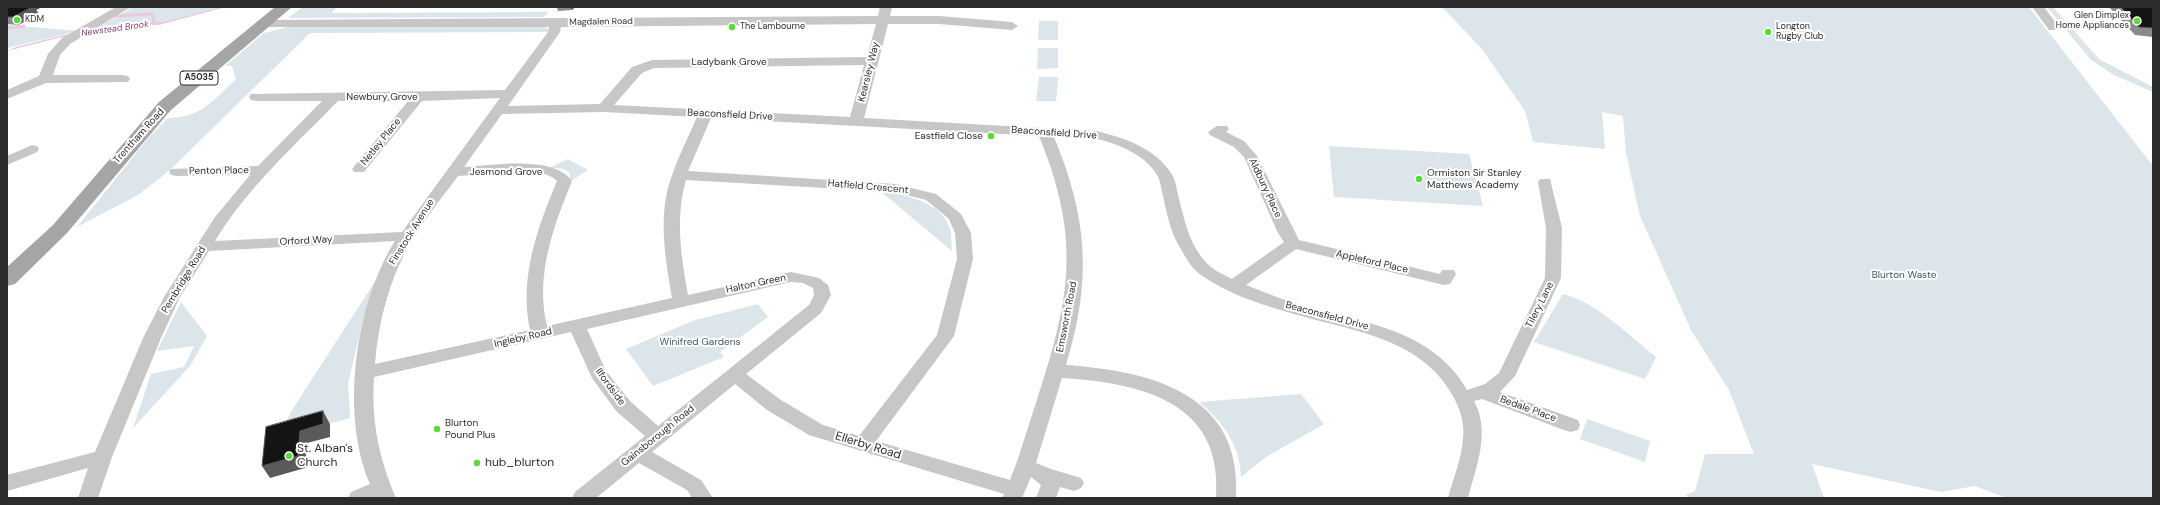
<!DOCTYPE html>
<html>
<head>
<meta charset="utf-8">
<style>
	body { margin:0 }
	#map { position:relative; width:2160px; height:505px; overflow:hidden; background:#fff; font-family:"DM Sans",sans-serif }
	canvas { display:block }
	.frame { position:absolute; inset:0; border:8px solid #2d2d2d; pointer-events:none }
</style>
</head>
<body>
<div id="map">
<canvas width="2160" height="505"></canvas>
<div class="frame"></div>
</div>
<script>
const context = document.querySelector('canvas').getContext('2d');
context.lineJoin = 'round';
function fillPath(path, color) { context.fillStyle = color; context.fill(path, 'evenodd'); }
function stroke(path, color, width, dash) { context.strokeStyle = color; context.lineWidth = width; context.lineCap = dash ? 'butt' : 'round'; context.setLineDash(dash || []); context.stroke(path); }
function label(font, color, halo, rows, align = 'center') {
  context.font = font + ' "DM Sans",sans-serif'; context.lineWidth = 4; context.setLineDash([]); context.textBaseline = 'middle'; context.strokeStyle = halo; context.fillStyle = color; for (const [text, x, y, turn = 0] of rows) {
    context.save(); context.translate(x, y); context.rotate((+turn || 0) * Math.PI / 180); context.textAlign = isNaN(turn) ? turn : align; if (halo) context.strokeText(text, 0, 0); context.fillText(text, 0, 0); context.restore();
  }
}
fillPath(new Path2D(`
	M133 7H221L163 22H149L129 28 90 32Z
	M303 7H337L332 13 548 12 544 17 288 18Z
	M1442 7H2029L2153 166V498H2006L1975 486 1941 492 1812 464 1824 498H1688L1686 495 1695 491 1705 454H1754L1729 390 1691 330 1640 216 1626 153 1623 116 1602 112 1605 149 1533 142 1525 111 1482 49Z
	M2047 7H2053L2099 59 2153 87V92L2114 75 2091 60Z
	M1039 21H1058V40H1038Z
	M7 25 79 31 7 48Z
	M543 26 547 28 549 32 310 33 170 170 138 195 77 227 150 136 168 118C201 118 213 100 236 79L232 66H225L264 33 288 27Z
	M1038 48H1058V68L1037 69Z
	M1039 77H1058L1056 101H1036Z
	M1329 146 1469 154 1483 206 1334 197Z
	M568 159 588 170 569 182 570 174C565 167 557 168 549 168Z
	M879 190C904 195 942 201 950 229 952 236 951 244 952 251Z
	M376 280 362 324 348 384 350 418 278 437 292 410Z
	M1563 294C1598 303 1628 335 1656 357L1645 379 1534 342Z
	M181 302 207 336 190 366 133 428 151 374 184 367 194 346 157 351Z
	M758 304 768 317 720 352 724 357 653 386 626 349 695 320Z
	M1301 394 1324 424 1266 457 1241 477C1240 445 1223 422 1199 402Z
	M1587 419 1650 441 1645 462 1580 439Z`), '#dbe5ea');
fillPath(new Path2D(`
	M221 7H226L159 25 143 24 134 28 62 37 7 51 16 47 64 35 129 28 144 22H163Z`), '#e9c9e1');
stroke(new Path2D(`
	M116 16 150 14 153 15 154 24
	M7 28 24 26`), '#e9c9e1', 3);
fillPath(new Path2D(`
	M116 7H131L70 44 60 55 53 75H123L128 76 130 79 128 82 46 83 7 99V90L39 76 48 54 62 38Z
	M880 7H892L890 16H939L1012 22 1018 26 1012 30 939 24H888L864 118 1096 131C1124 138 1154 147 1171 173 1176 180 1177 191 1179 199 1185 223 1191 250 1211 267 1217 272 1225 275 1232 279L1284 242 1278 233 1244 157 1234 147 1210 135 1208 132 1217 126H1227L1229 129 1226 132 1244 141 1257 156 1299 240 1440 274 1442 270H1454L1456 274 1450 284 1444 285 1296 249 1246 285C1262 291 1278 298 1295 303 1356 322 1432 327 1467 390L1485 384 1499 373 1545 278 1546 228 1538 182 1540 179H1550L1562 228 1561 278 1515 376 1500 392 1578 420 1580 425 1578 430 1571 432 1564 430 1482 399 1474 401C1491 432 1476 467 1468 498H1448C1453 479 1462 458 1463 438 1465 423 1460 409 1453 396 1420 335 1344 330 1284 311 1256 303 1225 292 1201 275 1191 268 1185 256 1179 246 1170 230 1167 214 1163 196 1161 190 1161 181 1157 175 1147 156 1117 143 1097 139 1083 137 1068 138 1054 137 1088 219 1092 280 1066 365 1150 371 1243 393 1236 498H1216C1224 401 1140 383 1062 378L1036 463 1051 469 1081 478 1084 483 1081 488 1074 491 1060 487 1056 498H1036L1041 485 1031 477 1022 498H1002L1004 494 809 435 767 410 735 384 652 452 701 480 713 498H692L687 490 639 463 596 498H572L575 492 645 436 616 411 592 378 571 332 374 377C371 420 379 459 396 498H348L351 492 370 484C340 415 355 304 395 241L209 251 180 297 161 338 112 457 98 498H78L88 468 7 491V475L95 452 143 338 164 297 215 217 250 175 176 176 171 175 169 172 171 169 258 166 322 101H256L251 100 249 97 251 94 505 90 548 32 549 27H264L258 23 260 20 878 16ZM876 24 867 57 652 60 632 67 600 104 508 106 560 32 561 27ZM864 65 850 117 614 105 642 73 654 68ZM500 98 402 232 215 241C247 188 295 145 338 101H408L352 169 354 172H364L422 101ZM604 112 697 117C687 140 675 163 668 188 659 224 666 262 672 298L547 326C535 276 553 227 572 181 554 155 493 165 464 167L502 114ZM711 118 1039 136C1082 241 1070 299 1036 403 1027 429 1020 456 1010 480L876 441 954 336 973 259 971 233 961 214 936 194 895 184 688 171ZM504 173C520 173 545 169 557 181 537 229 519 278 530 330L375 364C378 323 389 281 409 245 422 222 441 199 458 176ZM686 180 895 192 926 200 949 219 955 233 957 259 937 335 859 436 823 425 781 400 746 374 821 313 831 295 828 285 819 278 791 272 688 295C681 256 675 218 686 180ZM791 282 803 283 813 288 814 295 809 305 658 426 630 401 606 371 587 329Z
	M2032 7H2044L2059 27 2057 30H2049Z
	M32 145 37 146 39 149 37 152 7 165V156Z`), '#c7c7c7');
fillPath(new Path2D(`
	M275 7H292L171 110 67 233 15 284 7 286V267L53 225 159 102Z`), '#a5a5a5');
fillPath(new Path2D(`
	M7 7H42L36 10 39 14 18 25 7 24Z
	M557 7H575L572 10 558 11Z
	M2109 7H2153V37L2135 35Z`), '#8a8a8a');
fillPath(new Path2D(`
	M26 7H42L36 10 39 14 18 25 13 17Z
	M571 7H575L572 10Z
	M323 411 330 424V437L307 443 305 468 270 478 262 466 300 431Z`), '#5a5a5a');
const building = new Path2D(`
	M7 7H32L13 17H7Z
	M2121 7H2153V28L2139 27Z
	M323 411V424L300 431 298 456 262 466 266 427Z`);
fillPath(building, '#141414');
stroke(building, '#5a5a5a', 1);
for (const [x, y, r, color] of [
	[17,20,4,"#5dda39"],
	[2137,21,4,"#5dda39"],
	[732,27,4,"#5dda39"],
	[1768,32,4,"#5dda39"],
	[991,136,4,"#5dda39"],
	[1419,179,4,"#5dda39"],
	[437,429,4,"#5dda39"],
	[289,456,4,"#5dda39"],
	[477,463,4,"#5dda39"]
]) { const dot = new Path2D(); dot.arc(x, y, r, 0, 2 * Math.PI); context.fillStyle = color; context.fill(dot); stroke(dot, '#fff', 1.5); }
label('9px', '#2d2d2d', '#fff', [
	["Glen Dimplex",2129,16,"right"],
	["Home Appliances",2129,26,"right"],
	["KDM",25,20],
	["The Lambourne",740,27],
	["Longton",1776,27],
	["Rugby Club",1776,37]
], 'left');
label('9px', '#2d2d2d', '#fff', [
	["Magdalen Road",601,22,-1]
]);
label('italic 9px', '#8a4078', '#fff', [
	["Newstead Brook",115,29,-8]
]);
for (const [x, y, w] of [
	[199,78,38]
]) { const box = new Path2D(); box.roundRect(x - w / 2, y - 7, w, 14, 3); context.fillStyle = '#fff'; context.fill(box); stroke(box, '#2d2d2d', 1); }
label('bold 9px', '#2d2d2d', null, [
	["A5035",199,78]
]);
label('10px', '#2d2d2d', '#fff', [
	["Ladybank Grove",729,62],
	["Kearsley Way",869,72,-76],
	["Newbury Grove",382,97],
	["Beaconsfield Drive",730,115,3],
	["Beaconsfield Drive",1054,133,4],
	["Trentham Road",139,136,-48],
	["Netley Place",381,142,-51],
	["Penton Place",219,171,-1],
	["Jesmond Grove",506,172],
	["Hatfield Crescent",868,187,5],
	["Aldbury Place",1265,188,65],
	["Finstock Avenue",412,232,-58],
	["Orford Way",306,241,-3],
	["Appleford Place",1372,262,13],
	["Pembridge Road",184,280,-59],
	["Halton Green",756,284,-12],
	["Tilery Lane",1540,305,-63],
	["Beaconsfield Drive",1327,316,15],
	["Emsworth Road",1067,317,-79],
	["Ingleby Road",523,338,-13],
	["Ilfordside",610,387,54],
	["Bedale Place",1528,409,20],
	["Gainsborough Road",658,436,-39]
]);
label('10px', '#2d2d2d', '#fff', [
	["Eastfield Close",983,136,"right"],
	["Ormiston Sir Stanley",1427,173],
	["Matthews Academy",1427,185],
	["Blurton",445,423],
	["Pound Plus",445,435]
], 'left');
label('10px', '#3d5666', '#fff', [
	["Blurton Waste",1904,275],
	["Winifred Gardens",700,342]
]);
label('12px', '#2d2d2d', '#fff', [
	["Ellerby Road",868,446,17]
]);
label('12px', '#2d2d2d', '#fff', [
	["St. Alban's",297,449],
	["Church",297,463],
	["hub_blurton",485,463]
], 'left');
</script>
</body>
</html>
